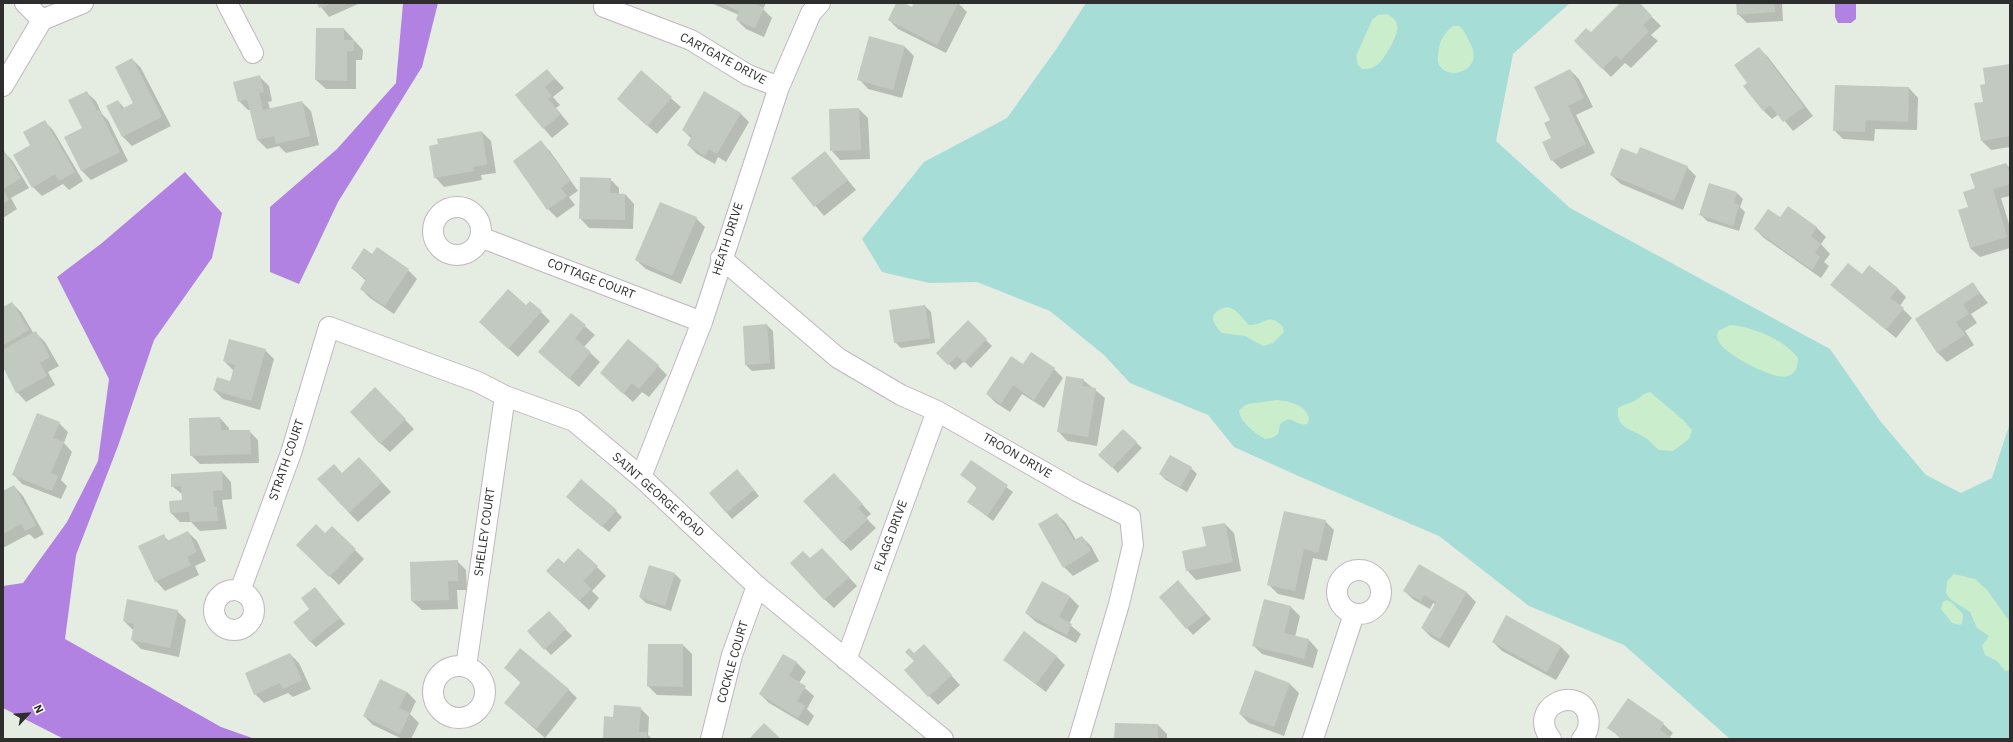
<!DOCTYPE html>
<html>
<head>
<meta charset="utf-8">
<style>
	body { margin:0 }
	#map { position:relative; width:2013px; height:742px; overflow:hidden; background:#e5ede2; font-family:"IBM Plex Sans",sans-serif }
	canvas { display:block }
	.frame { position:absolute; inset:0; border:4px solid #2e2e2e; pointer-events:none }
	.north { position:absolute; left:8px; top:694px; width:40px; height:40px; -webkit-text-stroke:3px #fff; paint-order:stroke; rotate:64deg; font-size:11px; font-weight:700; line-height:16px; text-align:center; color:#2e2e2e }
	.north::after { content:''; display:block; margin:auto; width:14px; height:18px; background:#2e2e2e; clip-path:polygon(50% 0,100% 100%,50% 72%,0 100%) }
</style>
</head>
<body>
<div id="map">
<canvas width="2013" height="742"></canvas>
<div class="frame"></div>
<div class="north">N</div>
</div>
<script>
const context = document.querySelector('canvas').getContext('2d');
context.lineJoin = 'round';
function fillPath(path, color) { context.fillStyle = color; context.fill(path, 'evenodd'); }
function stroke(path, color, width, dash) { context.strokeStyle = color; context.lineWidth = width; context.lineCap = dash ? 'butt' : 'round'; context.setLineDash(dash || []); context.stroke(path); }
function label(font, color, halo, rows, align = 'center') {
  context.font = font + ' "IBM Plex Sans",sans-serif'; context.lineWidth = 3; context.setLineDash([]); context.textBaseline = 'middle'; context.strokeStyle = halo; context.fillStyle = color; for (const [text, x, y, turn = 0] of rows) {
    context.save(); context.translate(x, y); context.rotate((+turn || 0) * Math.PI / 180); context.textAlign = isNaN(turn) ? turn : align; if (halo) context.strokeText(text, 0, 0); context.fillText(text, 0, 0); context.restore();
  }
}
fillPath(new Path2D(`
	M1086 3H1570L1513 54 1496 141 1570 208 1830 349 1881 422 1926 475 1961 493 1992 478 2010 423V739H1730L1624 645 1529 606 1439 536 1296 475 1234 447 1208 415 1130 383 1104 355 1050 311 977 282 929 283 882 272 862 239 924 162 1007 118 1057 48Z`), '#a6ddd7');
fillPath(new Path2D(`
	M1386 14C1391 16 1396 19 1397 25 1400 33 1384 60 1377 65 1372 69 1367 69 1362 69L1358 65 1356 56 1372 20 1378 15Z
	M1453 26H1459C1465 31 1466 35 1469 41 1490 75 1434 85 1438 55 1439 41 1443 35 1453 26Z
	M1227 307 1235 310 1249 325C1265 326 1267 311 1283 327L1284 332 1273 343 1263 346 1245 336 1222 333C1210 321 1209 312 1227 307Z
	M1730 325C1752 326 1786 341 1798 358 1798 365 1796 374 1788 376 1774 381 1730 356 1721 345 1717 341 1717 336 1718 331Z
	M1650 392 1683 420 1692 430 1689 439 1673 451 1659 450C1654 446 1651 442 1647 439 1634 429 1615 430 1618 408 1624 404 1630 404 1636 400 1641 397 1643 393 1650 392Z
	M1278 400C1291 402 1307 405 1309 419L1307 424C1294 427 1292 412 1280 425L1278 434 1272 438 1265 439C1255 433 1239 422 1239 410L1247 404Z
	M1954 574 1975 579 1987 590 2010 622V670L2005 671 1997 661 1985 655 1982 646 1989 636 1977 628 1970 612 1950 599 1946 593 1947 581Z
	M1946 600 1951 602 1963 614 1962 624 1959 625 1952 623 1941 609 1943 602Z`), '#caeecc');
fillPath(new Path2D(`
	M403 3H438L422 67 338 202 299 284 270 272V207L337 149 396 83Z
	M1835 3H1856V19L1851 23H1838L1835 17Z
	M185 172 222 213 212 258 154 340 118 446 76 555 65 639 221 727 255 739H64L3 708V586L23 583 67 522 98 461 109 379 57 277 102 243Z`), '#b182e2');
fillPath(new Path2D(`
	M318 3H358V4L329 17Z
	M711 3H766L763 9 772 18 764 37 746 29 737 20 739 15Z
	M898 3H902L912 8 915 3H958L967 12 946 53 898 29 889 20Z
	M1621 3H1638L1661 26 1651 35 1658 41 1631 68 1625 63 1611 77 1575 41 1591 34Z
	M1737 3H1782L1783 21 1747 23 1738 14Z
	M344 29 363 50 362 60H356V89H326L316 80Z
	M870 38 905 47 914 56 902 98 868 89 859 79Z
	M1759 48 1768 57 1813 116 1793 131 1779 114 1772 119 1763 110 1749 83Z
	M132 59 141 68 171 126 132 146 123 137 107 107 118 101 125 109 135 104Z
	M2010 65V147L1991 150 1982 141 1986 84Z
	M547 70 564 88 553 97 560 105 556 108 569 124 552 138 516 95Z
	M1570 70 1579 79 1593 107 1576 115 1595 153 1561 169 1552 160 1551 120Z
	M641 72 681 107 657 134 627 108Z
	M260 77 269 86 272 101 268 102 270 109 302 102 311 111 319 145 286 153 279 146 267 149 258 140 251 110H248L239 101Z
	M1909 88 1918 98 1917 130 1875 129 1874 141 1843 139 1834 130Z
	M86 92 96 101 102 114 108 120 128 161 91 180 82 171 65 137 83 128Z
	M859 109 868 118 870 159 840 160 831 150 830 110Z
	M740 113 749 122 726 162 718 157 715 164 697 154 688 145 692 139 683 130Z
	M44 121 53 130 83 181 69 190 63 184 42 196 33 187 32 145Z
	M482 132 491 141 496 173 481 175 482 180 444 187 435 177Z
	M541 142 550 151 578 191 569 197 575 205 557 218 548 209Z
	M3 151 12 160 29 188 11 198 17 209 3 218Z
	M825 152 856 190 824 216 792 178Z
	M1637 155 1687 167 1696 176 1683 210 1621 184 1611 175Z
	M2006 164 2010 168V196L2001 198 2010 227V248L1980 257 1970 248 1969 207 1976 189Z
	M610 179 619 188V194H625L634 204 633 229 589 228 580 218Z
	M1737 193 1743 199 1740 207 1745 212 1739 231 1707 221 1701 215Z
	M1788 207 1817 228 1826 237 1821 244 1830 254 1824 262 1829 266 1821 278 1764 238 1755 229 1780 219Z
	M696 218 705 227 681 284 646 269 636 260Z
	M372 255 408 270 417 279 394 314 370 298 361 289 366 281 352 268Z
	M1862 275 1897 288 1906 297 1900 306 1912 318 1896 338 1832 285Z
	M1973 284 1988 303 1971 314 1977 323 1965 331 1974 345 1947 362 1938 353 1917 320Z
	M12 303 21 312 34 334 36 333 45 342 59 366 48 372 55 385 26 402 17 392 3 366V308Z
	M526 306 541 312 550 321 518 357 489 331Z
	M925 306 931 312 935 343 901 348 895 342Z
	M571 314 595 335 584 347 600 362 579 387 539 352Z
	M968 322 992 346 971 368 964 361 955 370 938 353Z
	M767 325 773 331 775 369 752 371 746 365Z
	M265 350 274 359 260 410 223 399 214 390 231 382 233 370 224 361Z
	M1023 365 1054 369 1063 378 1044 408 1022 394 1010 412 996 403 987 394Z
	M658 366 667 375 649 397 642 392 633 402 601 373Z
	M1083 380 1105 398 1097 446 1067 441 1058 431Z
	M384 398 414 429 390 452 380 443Z
	M220 418 229 428V431H249L258 440 259 463 200 464 191 455Z
	M59 423 68 432 64 443 72 452 61 480 67 486 61 499 22 484 13 474Z
	M1123 430 1142 448 1118 473 1100 455Z
	M971 461 1013 492 993 521 968 502 977 488 962 475Z
	M368 467 391 492 358 522 349 513 342 474Z
	M1191 468 1197 474 1187 492 1166 480 1160 474Z
	M222 472 231 482 232 499 222 500 227 529 200 531 191 522H180L171 513 183 501V495L172 486Z
	M743 476 759 496 732 519 710 493Z
	M843 483 871 514 866 518 876 528 851 551 842 542Z
	M14 486 23 496 44 534 35 539 29 534 3 548V492Z
	M573 503 616 511 622 517 609 532Z
	M1057 514 1066 523 1076 540 1082 537 1091 546 1099 561 1073 576 1064 567Z
	M1325 521 1334 530 1327 561 1313 558 1304 600 1278 594 1269 585Z
	M1225 524 1234 533 1241 571 1196 580 1187 570Z
	M332 527 364 559 339 585 297 545 326 534Z
	M188 532 197 541 206 561 195 566 199 575 165 591 156 581 164 536 169 541Z
	M831 558 857 586 834 608 824 599 810 560Z
	M457 561 466 570 467 590H457L458 609 422 610 412 601Z
	M564 564 597 567 606 576 592 591 599 598 589 610 557 580Z
	M1419 565 1467 593 1476 602 1449 648 1431 637 1422 628 1436 605 1433 603 1430 609 1414 600 1404 591Z
	M675 574 681 580 671 611 646 603 640 597Z
	M315 588 345 624 316 647 310 641Z
	M1184 588 1211 619 1193 635 1160 597Z
	M1070 597 1079 606 1069 624 1081 634 1076 643 1036 622 1026 613Z
	M1291 607 1300 616 1295 637 1309 640 1318 650 1313 668 1262 654 1253 645Z
	M177 611 186 620 179 657 141 649 132 640 133 630 124 621Z
	M555 618 572 636 551 655 528 631Z
	M1493 642 1561 647 1570 656 1556 680 1502 651Z
	M649 645H683L692 654V696L657 695 648 686Z
	M290 654 299 663 311 689 293 697 288 693 264 703 255 694Z
	M914 654 933 655 960 685 938 705 929 696Z
	M783 655 797 663 806 672 799 683 814 696 807 709 814 716 808 726 769 703 760 694Z
	M1056 656 1065 665 1046 692 1014 668 1005 659Z
	M505 668 568 689 577 698 545 738 505 703 521 683Z
	M1290 684 1299 693 1284 736 1249 723 1240 714Z
	M407 692 416 701 410 714 419 723 411 739H402L373 725 364 716Z
	M1628 699 1663 724 1673 733 1669 738 1671 739H1621L1609 727Z
	M640 708 649 717 648 735 652 739H604Z
	M1158 725 1167 734V739H1115Z`), '#0003');
fillPath(new Path2D(`
	M317 3H332L319 8Z
	M721 3H753L764 8 755 28 736 20 739 11Z
	M896 3H904L912 7 914 3H958L937 45 888 20Z
	M1620 3H1640L1652 16 1643 25 1649 31 1621 60 1616 55 1602 69 1574 41 1586 28 1591 32Z
	M1736 3H1774L1775 12 1737 15Z
	M316 28H344V40H354V51H347V81L315 80Z
	M869 36 905 46 893 90 857 80Z
	M1759 47 1804 107 1783 122 1770 105 1763 111 1743 86 1747 83 1734 65Z
	M132 58 162 117 122 137 106 106 118 100 122 109 133 103 115 67Z
	M2010 64V136L1981 141 1974 103 1983 102 1980 85 1985 84 1983 68Z
	M547 69 555 79 545 87 552 96 548 99 561 114 543 129 515 95Z
	M1570 69 1584 98 1568 106 1586 144 1551 161 1542 142 1551 138 1544 123 1550 120 1534 87Z
	M641 70 672 97 647 126 617 99Z
	M260 75 264 92 259 93 263 110 302 101 310 136 276 144 274 136 257 140 247 99 238 102 233 82Z
	M1835 85 1909 87 1908 122 1866 120 1865 132 1833 131Z
	M87 91 97 111 99 110 120 152 81 171 64 137 82 128 68 100Z
	M704 91 741 113 717 154 709 149 705 156 687 145 692 136 682 130Z
	M859 108 861 150 830 151 829 109Z
	M45 120 75 172 59 181 55 174 32 188 13 155 30 145 23 132Z
	M482 131 487 164 473 167 474 171 434 178 429 146 438 144 437 139Z
	M541 140 570 181 561 188 567 196 547 210 513 161Z
	M1640 147 1688 166 1674 201 1610 175 1621 148 1637 154Z
	M3 149 21 178 3 189Z
	M825 151 848 180 814 207 791 178Z
	M2006 163 2010 174V184L1993 189 2007 237 1970 248 1958 210 1968 207 1963 192 1975 188 1970 174Z
	M580 177 611 178 610 193 625 194V220L579 219Z
	M1709 183 1737 192 1734 203 1739 205 1733 226 1699 215Z
	M3 189 9 200 3 204Z
	M660 202 697 217 672 276 635 260Z
	M1788 206 1817 227 1811 236 1821 244 1815 253 1820 257 1812 270 1754 229 1768 209 1780 217Z
	M377 247 409 269 385 306 360 289 366 279 351 268 364 248 372 254Z
	M1848 263 1862 274 1869 265 1898 288 1890 298 1904 308 1886 330 1830 285Z
	M1973 282 1980 293 1963 304 1969 314 1956 322 1965 335 1937 353 1915 319Z
	M508 289 526 305 530 301 542 311 508 349 479 322Z
	M12 302 29 330 3 345V307Z
	M925 305 930 338 894 343 889 310Z
	M571 313 586 325 575 338 591 352 569 379 538 352Z
	M968 320 987 339 964 363 957 356 948 365 936 353Z
	M767 324 770 363 745 365 743 326Z
	M36 331 50 357 40 363 47 376 16 393 3 367V350Z
	M229 339 266 349 251 401 213 390 217 377 230 381 235 365 223 361Z
	M628 339 659 365 639 389 632 383 623 394 600 373Z
	M1031 352 1055 368 1034 400 1013 385 1001 404 986 394 1011 356 1023 364Z
	M1066 376 1084 379 1083 386 1096 388 1088 437 1057 432Z
	M375 387 406 419 380 444 350 412Z
	M37 413 60 422 53 438 64 442 51 473 58 476 52 491 12 475Z
	M220 417 221 430H250L251 454 190 456 189 418Z
	M1123 429 1137 442 1112 468 1098 455Z
	M1170 455 1192 467 1180 487 1159 474Z
	M359 457 382 482 349 513 317 479 334 464 342 473Z
	M971 460 1008 485 987 516 967 502 977 487 960 475Z
	M737 469 754 490 726 513 709 493Z
	M222 471 223 490 213 491 214 507H217L218 521 190 522 189 512 170 513 169 501 182 500 181 486 171 487V474Z
	M834 473 863 504 858 508 868 519 842 543 803 501Z
	M581 479 617 510 602 527 566 497Z
	M14 485 36 525 25 531 21 524 3 534V491Z
	M1284 511 1326 520 1318 553 1304 549 1295 591 1267 585Z
	M1057 513 1074 540 1082 536 1091 551 1063 568 1038 524Z
	M1225 523 1233 562 1186 571 1182 551 1206 546 1202 527Z
	M316 524 325 533 332 526 356 549 329 577 296 545Z
	M188 531 197 552 187 557 191 565 155 582 138 546 164 534 167 541Z
	M578 548 598 566 583 581 591 589 579 601 546 571 558 558 564 563Z
	M822 548 849 577 824 600 790 563 803 551 810 558Z
	M458 560V581H448L449 600 411 601 410 562Z
	M1419 564 1467 592 1440 639 1421 628 1436 602 1424 595 1421 601 1403 591Z
	M649 565 675 573 665 606 639 597Z
	M1178 580 1206 613 1186 629 1159 597Z
	M1042 581 1070 596 1059 617 1072 624 1067 635 1025 613Z
	M315 587 340 618 310 642 293 622 309 609 301 598Z
	M127 599 178 610 170 648 131 640 134 624 123 621Z
	M1264 599 1291 606 1284 633 1309 639 1304 659 1252 646Z
	M549 611 566 629 544 650 527 631Z
	M1506 615 1561 646 1547 672 1492 642Z
	M1024 631 1057 656 1036 684 1003 660Z
	M648 644H683V687L647 686Z
	M924 644 952 675 928 697 904 670 914 661 905 652 909 648 914 653Z
	M520 648 569 689 536 729 504 703 521 682 504 668Z
	M290 653 302 680 283 689 280 683 254 695 245 673Z
	M783 654 797 662 789 676 806 686 797 701 805 706 798 718 759 694Z
	M1255 670 1290 683 1274 727 1239 714Z
	M380 679 407 692 399 708 410 713 400 734 363 716Z
	M1628 698 1664 723 1660 730 1673 739H1623L1607 728Z
	M614 705 641 707 639 732H647V739H603L604 716 613 717Z
	M764 723 781 739H749Z
	M1115 723 1158 724V739H1114Z`), '#c2c9c1');
const street = new Path2D(`
	M25 3 42 20
	M227 3 253 53
	M606 3 604 7 691 40 748 75 779 87
	M3 86 42 20 83 3
	M433 231a24 24 0 1 1 48 0a24 24 0 1 1-48 0Z
	M480 237 702 322
	M721 258 838 358 901 395 937 411 1077 491 1130 517 1133 545 1119 604 1079 739
	M641 477 702 322 779 87 811 13 820 3
	M1337 592a22 22 0 1 1 44 0a22 22 0 1 1-44 0Z
	M214 610a20 20 0 1 1 40 0a20 20 0 1 1-40 0Z
	M240 591 291 453 329 327 478 382 505 396 574 421 641 477 757 586 943 739
	M846 660 937 411
	M433 692a26 26 0 1 1 52 0a26 26 0 1 1-52 0Z
	M466 667 505 396
	M711 739 732 655 757 586
	M1313 739 1354 614
	M1551 739C1525 706 1580 683 1588 716 1590 725 1588 732 1582 739`);
stroke(street, '#c0b6c0', 22);
stroke(street, '#fff', 20);
label('12px', '#2e2e2e', '#fff', [
	["CARTGATE DRIVE",723,59,28],
	["HEATH DRIVE",728,239,-72],
	["COTTAGE COURT",591,279,21],
	["TROON DRIVE",1017,456,30],
	["STRATH COURT",287,460,-71],
	["SAINT GEORGE ROAD",658,495,42],
	["SHELLEY COURT",485,532,-82],
	["FLAGG DRIVE",891,536,-70],
	["COCKLE COURT",733,662,-74]
]);
</script>
</body>
</html>
